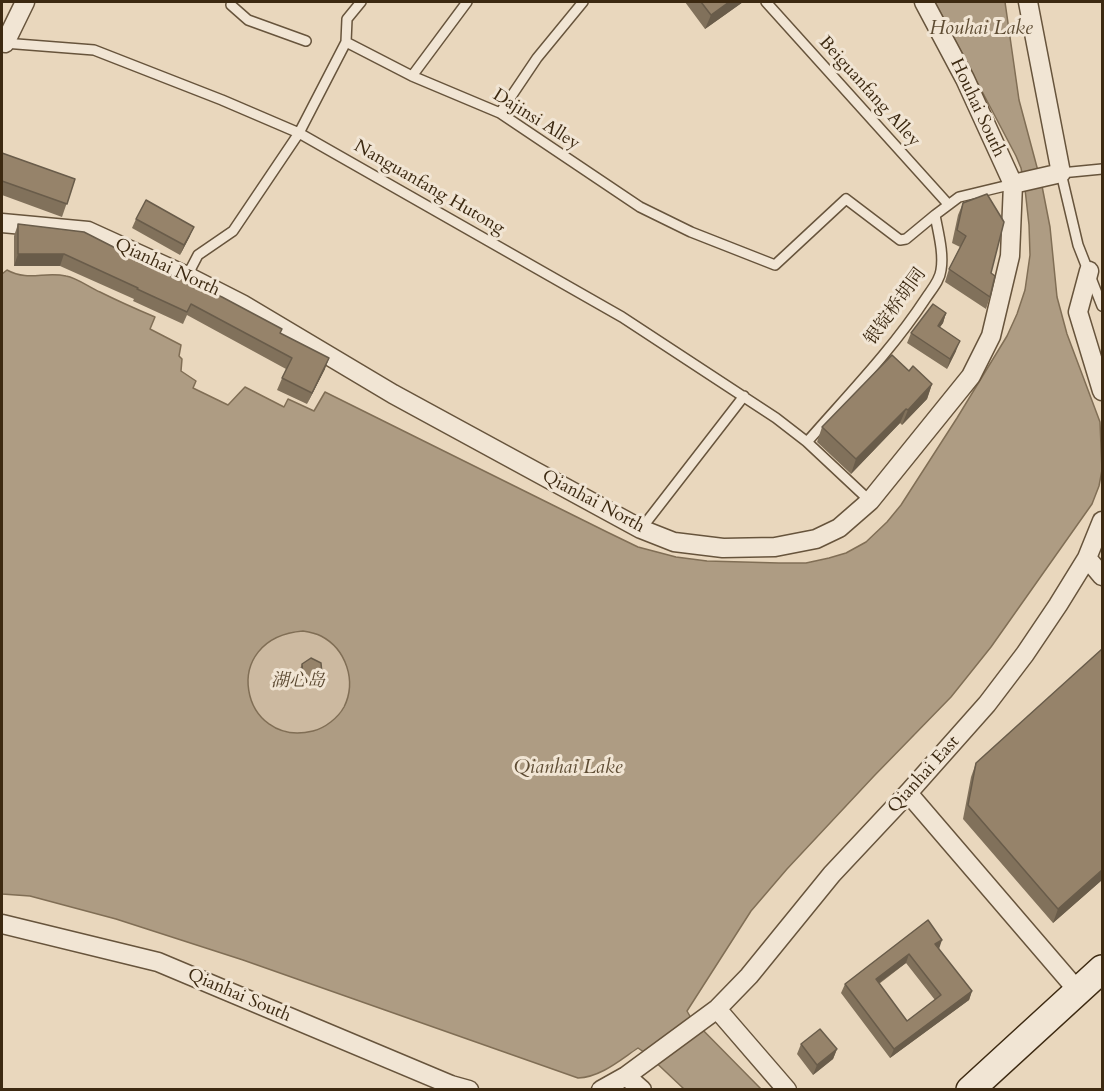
<!DOCTYPE html>
<html>
<head>
<meta charset="utf-8">
<style>
	body { margin:0 }
	#map { position:relative; width:1104px; height:1091px; overflow:hidden; background:#e9d7bd; font-family:Cardo,serif }
	canvas { display:block }
	.frame { position:absolute; inset:0; border:3px solid #3c2911; pointer-events:none }
</style>
</head>
<body>
<div id="map">
<canvas width="1104" height="1091"></canvas>
<div class="frame"></div>
</div>
<script>
const context = document.querySelector('canvas').getContext('2d');
context.lineJoin = 'round';
function fillPath(path, color) { context.fillStyle = color; context.fill(path, 'evenodd'); }
function stroke(path, color, width, dash) { context.strokeStyle = color; context.lineWidth = width; context.lineCap = dash ? 'butt' : 'round'; context.setLineDash(dash || []); context.stroke(path); }
function label(font, color, halo, rows, align = 'center') {
  context.font = font + ' Cardo,"Noto Serif SC",serif'; context.lineWidth = 6; context.setLineDash([]); context.textBaseline = 'middle'; context.strokeStyle = halo; context.fillStyle = color; for (const [text, x, y, turn = 0] of rows) {
    context.save(); context.translate(x, y); context.rotate((+turn || 0) * Math.PI / 180); context.textAlign = isNaN(turn) ? turn : align; if (halo) context.strokeText(text, 0, 0); context.fillText(text, 0, 0); context.restore();
  }
}
fillPath(new Path2D(`
	M248 682a51 51 0 1 1 102 0a51 51 0 1 1-102 0Z`), '#ccb9a0');
const water = new Path2D(`
	M935 2H1005L1019 100 1042 186 1050 227 1057 297 1067 334 1100 422 1102 470 1099 486 1092 504 991 647 951 697 874 776 787 869 751 911 687 1011 691 1018 761 1089H684L648 1055 638 1048C620 1060 601 1077 578 1078L243 960 116 919 30 896 2 894V274L7 270C29 282 44 271 66 276 77 278 89 287 100 292 118 301 136 309 155 317L150 329 181 345 179 356 182 359 181 371 196 381 193 388 228 405 245 387 284 407 288 399 314 411 325 392 607 532 638 547 676 557 707 561 779 563H806L829 558 846 553 866 542 887 522 901 505 957 418 1007 336 1017 314 1025 290 1030 255 1029 225 1025 189 1021 168 1016 156ZM303 631C309 632 315 633 321 636 346 649 357 681 344 707 338 718 325 728 313 731 241 749 217 638 303 631Z`);
fillPath(water, '#ae9c83');
stroke(water, '#806e55', 1.5);
const lane = new Path2D(`
	M766 2 948 204
	M231 5 248 20 306 41
	M346 42 347 19 361 2
	M4 43 94 50 222 100 299 133 622 317 776 418 807 442 870 501
	M412 76 467 2
	M500 113 537 58 583 2
	M1102 169 1061 173 1078 245 1102 306
	M187 276 198 255 233 231 299 133 346 42 412 76 500 113 640 207 691 232 775 265 846 199 900 240 906 239 935 215
	M807 442C848 395 892 350 926 298 932 289 940 280 941 270 944 253 938 232 935 215L959 197 1013 184
	M641 529 744 396`);
const street = new Path2D(`
	M5 43 25 2
	M1013 184 1061 173 1028 2
	M2 223 88 231 187 276 242 304 393 394 641 529 674 542 723 548 775 547 816 539 839 528 870 501 971 376 991 336 1010 256 1013 184 965 79 924 2
	M1089 271 1078 312 1102 391
	M1087 558 1102 576
	M908 793 1078 991
	M2 924 158 962 451 1085 469 1090
	M717 1009 787 1090
	M626 1076 642 1090
	M601 1090 626 1076 717 1009 749 976 832 874 908 793 987 704 1025 654 1058 605 1087 558 1102 521`);
const secondary = new Path2D(`
	M970 1090 1102 969`);
stroke(lane, '#67543c', 12);
stroke(street, '#67543c', 21);
stroke(secondary, '#3c2911', 30);
stroke(lane, '#f1e5d4', 9);
stroke(street, '#f1e5d4', 18);
stroke(secondary, '#f1e5d4', 27);
fillPath(new Path2D(`
	M685 2H743L705 29Z
	M2 153 75 179 62 217 2 195Z
	M963 203 991 273 990 297 986 309 945 282 949 269 960 247 952 243 958 215Z
	M136 219 190 236 180 255 132 228Z
	M18 224 280 333 325 369 307 404 277 390 286 369 187 315 183 324 133 301 134 299 60 266H14V236Z
	M946 313 943 323 940 327 956 351 947 369 907 343 911 333Z
	M909 371 932 384 927 399 902 425 900 423 851 474 817 442 822 427Z
	M302 664 322 674 320 679 311 685 301 681 300 669Z
	M976 763 1102 880 1053 923 963 819 971 777Z
	M928 920 939 949 972 991 969 1000 890 1058 841 993 845 984ZM906 963 935 1000 907 1021 879 984Z
	M801 1044 837 1049 833 1059 813 1075 797 1054Z`), '#81715b');
fillPath(new Path2D(`
	M729 2H743L705 29 711 15Z
	M194 227 190 236 180 255 184 245Z
	M18 254H64L60 266H14Z
	M946 313 943 323 934 335 938 326Z
	M960 341 956 351 947 369 950 359Z
	M329 358 325 369 307 404 312 393Z
	M932 384 927 399 902 425 908 410Z
	M906 409 900 423 851 474 856 459Z
	M322 674 320 679 311 685 313 680Z
	M1102 870V880L1053 923 1058 909Z
	M942 940 939 949 935 944Z
	M909 954 906 963 872 988 876 979Z
	M972 991 969 1000 890 1058 894 1049Z
	M837 1049 833 1059 813 1075 817 1065Z`), '#695c4a');
const building = new Path2D(`
	M701 2H729L711 15Z
	M2 153 75 179 67 204 2 181Z
	M987 194 1004 222 991 273 995 276 990 297 949 269 966 236 957 230 963 203Z
	M146 200 194 227 184 245 136 219Z
	M18 224 84 232 137 259 222 297 282 329 280 333 329 358 312 393 282 378 292 358 191 304 187 312 137 289 138 288 64 254H18Z
	M933 304 946 313 938 326 960 341 950 359 911 333Z
	M892 355 909 371 913 366 932 384 908 410 906 409 856 459 822 427Z
	M1102 649V870L1058 909 968 805 976 763Z
	M311 658 321 663 322 674 313 680 303 676 302 664Z
	M928 920 942 940 935 944 972 991 894 1049 845 984ZM909 954 941 995 907 1021 876 979Z
	M820 1029 837 1049 817 1065 801 1044Z`);
fillPath(building, '#96836a');
stroke(building, '#695c4a', 1.5);
label('18px', '#3c2911', '#f1e5d4', [
	["Beiguanfang Alley",869,92,48],
	["Houhai South",977,108,65],
	["Dajinsi Alley",536,120,32],
	["Nanguanfang Hutong",429,188,30],
	["Qianhai North",167,268,25],
	["银锭桥胡同",896,307,-54],
	["Qianhai North",593,502,28],
	["Qianhai East",924,775,-48],
	["Qianhai South",239,996,23]
]);
label('italic 18px', '#59462e', '#f1e5d4', [
	["湖心岛",298,682]
]);
label('italic 20px', '#5e4c33', '#f1e5d4', [
	["Houhai Lake",981,29],
	["Qianhai Lake",568,768]
]);
</script>
</body>
</html>
